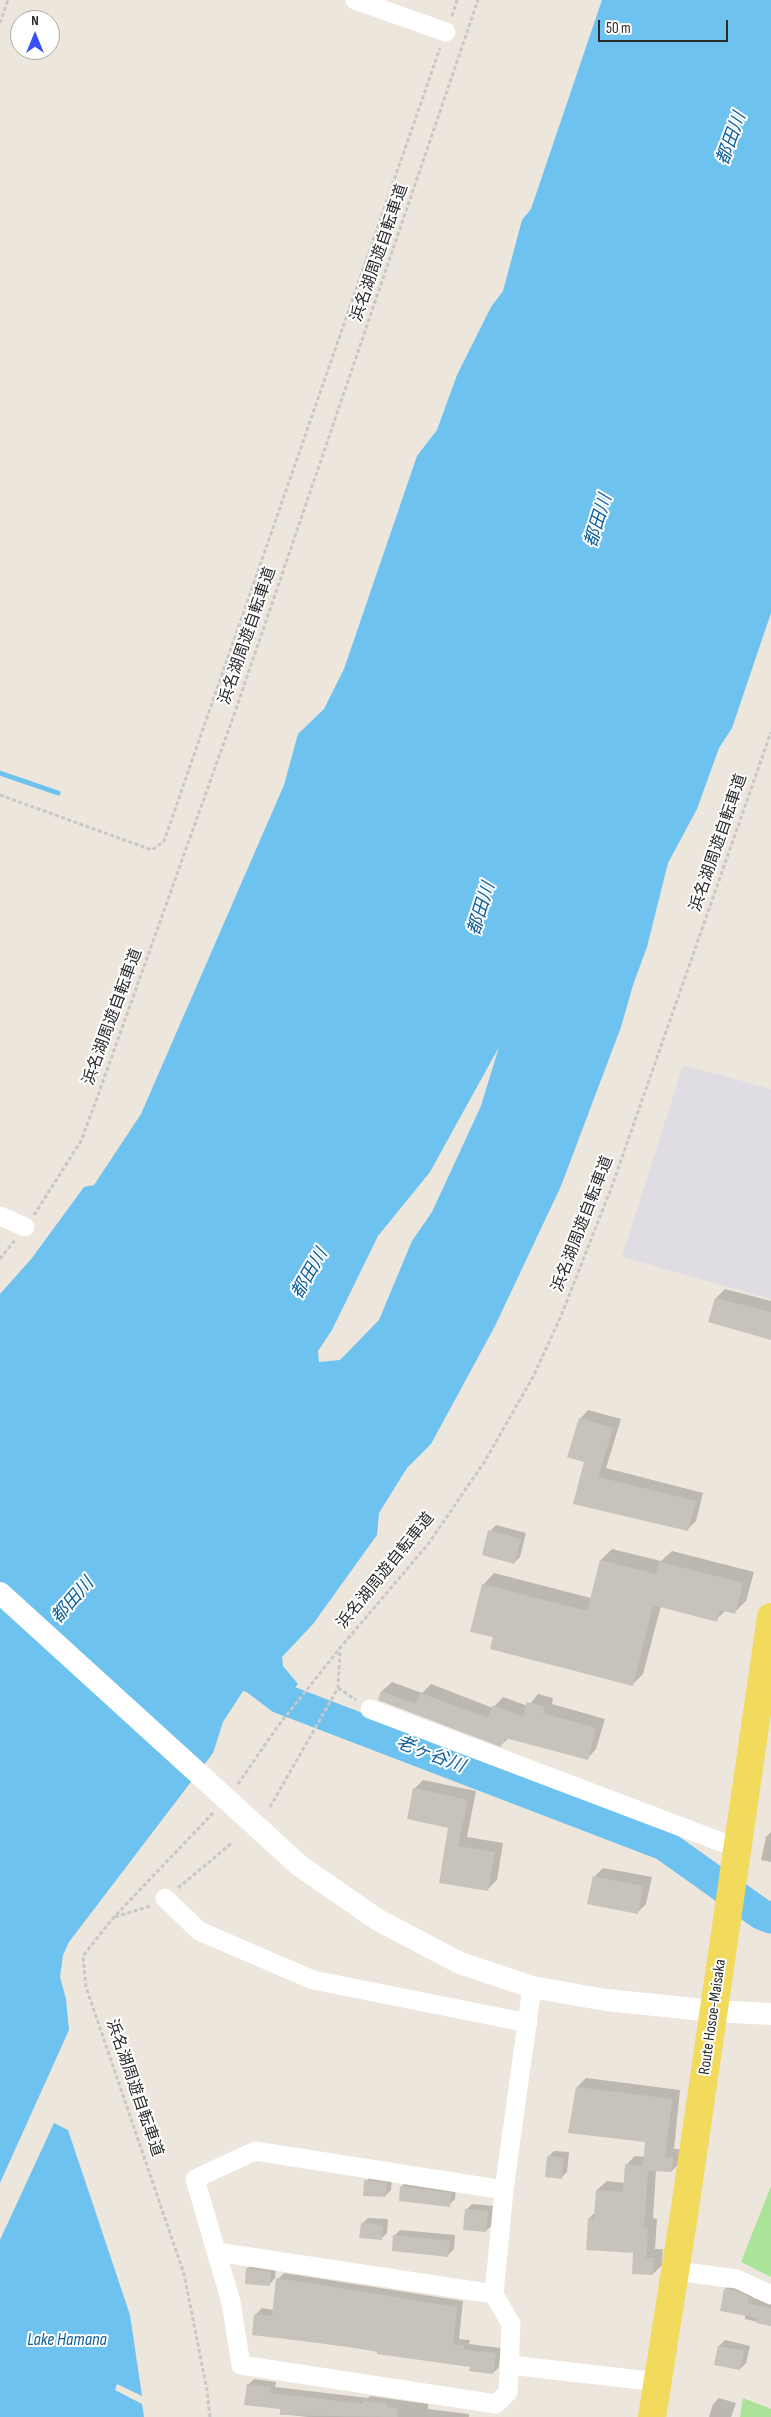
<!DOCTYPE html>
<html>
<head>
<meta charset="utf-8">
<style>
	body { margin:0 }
	#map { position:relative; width:771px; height:2417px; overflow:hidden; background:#ece6dc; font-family:"Sofia Sans Condensed",sans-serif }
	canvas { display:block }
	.north { position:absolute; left:10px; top:10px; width:50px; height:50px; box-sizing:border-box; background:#fff; border:1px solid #aaa; border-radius:50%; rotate:0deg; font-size:14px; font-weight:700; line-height:20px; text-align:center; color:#2a2a2a }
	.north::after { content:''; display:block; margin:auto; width:18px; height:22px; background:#3a4ffb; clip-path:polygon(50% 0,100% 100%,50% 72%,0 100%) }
	.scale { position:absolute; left:598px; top:20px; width:130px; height:22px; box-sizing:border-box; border:2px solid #2a2a2a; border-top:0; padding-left:6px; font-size:15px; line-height:18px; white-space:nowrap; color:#2a2a2a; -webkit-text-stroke:4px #fff; paint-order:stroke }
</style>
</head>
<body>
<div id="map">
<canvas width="771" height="2417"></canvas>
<div class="north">N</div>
<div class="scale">50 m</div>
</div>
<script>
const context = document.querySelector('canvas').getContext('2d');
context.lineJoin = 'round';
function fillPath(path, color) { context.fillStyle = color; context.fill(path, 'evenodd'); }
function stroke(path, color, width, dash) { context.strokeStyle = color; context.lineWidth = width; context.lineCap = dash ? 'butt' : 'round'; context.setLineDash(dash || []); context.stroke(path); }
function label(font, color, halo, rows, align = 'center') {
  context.font = font + ' "Sofia Sans Condensed","Noto Sans JP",sans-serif'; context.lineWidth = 4; context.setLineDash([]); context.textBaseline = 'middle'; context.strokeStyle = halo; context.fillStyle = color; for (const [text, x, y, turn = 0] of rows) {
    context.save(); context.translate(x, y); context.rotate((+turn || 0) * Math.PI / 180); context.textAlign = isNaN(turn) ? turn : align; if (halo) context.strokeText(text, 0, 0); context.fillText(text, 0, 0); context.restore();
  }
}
fillPath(new Path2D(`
	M683 1065 771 1089V1299L622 1257Z`), '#dfdce4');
fillPath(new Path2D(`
	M771 2186V2277L741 2262Z
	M743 2398 771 2409V2417H740Z`), '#abe398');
fillPath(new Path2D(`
	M602 0H771V613L732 728 719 748 697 809 668 863 647 947 633 985 621 1027 561 1186 495 1326 431 1444 407 1468 379 1513 377 1535 313 1624 282 1657 283 1666 298 1684 282 1703 274 1699 243 1691 223 1722 213 1753 69 1942 63 1955 60 1977 66 1999 69 2030 0 2183V1294L32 1258 84 1187 94 1185 141 1114 284 785 298 734 324 709 344 669 417 456 437 430 457 375 491 307 503 291 522 220 531 209ZM499 1047 481 1106 432 1212 412 1241 379 1320 340 1360 319 1362 318 1351 332 1330 378 1236 430 1172Z
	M54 2123 68 2130 130 2315 142 2396 117 2384 115 2390 142 2404 144 2417H0V2240Z`), '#6ec2ef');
fillPath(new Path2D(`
	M725 1289 771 1301V1338L716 1298Z
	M588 1410 621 1419 606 1468 703 1493 696 1521 688 1529 574 1503 586 1461 580 1419Z
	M496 1525 526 1533 520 1557 514 1563 490 1531Z
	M612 1549 661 1561 672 1551 754 1572 746 1601 735 1612 726 1610 716 1620 661 1606 643 1674 632 1685 495 1636 483 1585 494 1573 591 1598 601 1560Z
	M392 1682 422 1693 431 1684 493 1708 503 1697 528 1706 538 1694 553 1698 552 1704 605 1719 596 1749 587 1759 509 1738 501 1745 379 1699 382 1691Z
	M423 1780 476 1791 467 1837 503 1843 497 1880 488 1889 440 1882 449 1827 414 1789Z
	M771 1832V1862L761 1860 766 1837Z
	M603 1868 652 1877 646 1904 637 1913 594 1877Z
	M586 2078 680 2090 674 2149H682L681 2161 672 2171 656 2170 653 2218 657 2219 655 2249H663L662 2265 653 2274 634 2252 589 2218 596 2212 597 2190 607 2181 625 2183 626 2165 635 2156 645 2157 647 2141 577 2087Z
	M554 2151 569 2152 567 2172 561 2178 548 2157Z
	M372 2175 392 2177 391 2190 385 2196 366 2181Z
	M408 2180 456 2187 455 2199 449 2205 402 2186Z
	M472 2204 494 2206 492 2225 486 2231 466 2210Z
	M368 2218 388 2219 387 2233 381 2239 362 2224Z
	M400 2230 455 2235 454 2249 448 2255 394 2236Z
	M253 2263 276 2266 275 2278 269 2285 247 2269Z
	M284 2273 463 2301 459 2339 470 2340 469 2344 501 2348 499 2367 493 2373 471 2366 378 2351 253 2334 256 2314 262 2308 274 2310 278 2279Z
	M731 2283 754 2291 753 2298 771 2302V2325L745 2319V2315L725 2289Z
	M725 2340 750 2346 746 2363 740 2369 719 2346Z
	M254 2379 276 2382 275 2387 368 2398 370 2396 428 2404V2409L469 2414V2417H308L281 2414 282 2408 248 2385Z
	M719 2398 736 2403 731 2417H709L713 2404Z`), '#0003');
stroke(new Path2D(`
	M0 773 58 793`), '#6ec2ef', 5);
stroke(new Path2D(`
	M251 1676 280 1698 664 1845 761 1914 771 1918`), '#6ec2ef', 31);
fillPath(new Path2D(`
	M715 1298 771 1312V1340L708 1322Z
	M579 1418 613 1428 598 1477 696 1501 688 1531 573 1504 584 1462 567 1457Z
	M488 1530 521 1539 514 1564 482 1555Z
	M600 1560 656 1574 660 1562 743 1583 735 1614 720 1610 717 1622 653 1605 633 1686 490 1649 493 1637 470 1632 482 1584 587 1611Z
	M381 1691 416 1704 420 1693 488 1718 493 1705 523 1717 527 1702 545 1707 543 1713 596 1728 588 1760 505 1738 501 1747 378 1700Z
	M413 1788 468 1800 458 1846 495 1852 488 1891 439 1883 448 1828 407 1819Z
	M593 1876 643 1886 638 1914 587 1904Z
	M576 2087 672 2099 665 2157 673 2158 672 2172 648 2171 644 2227 648 2228 646 2258H654L653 2275 632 2274 633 2253 586 2250 588 2218H594L596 2190 623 2192 625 2164 643 2166 645 2142 568 2133Z
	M547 2156 564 2158 562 2179 545 2177Z
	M364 2180 387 2183 385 2197 363 2196Z
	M400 2186 451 2193 450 2207 399 2201Z
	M465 2209 488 2211 486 2232 463 2230Z
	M361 2223 383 2225 382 2240 359 2238Z
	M393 2235 450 2241 448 2257 392 2251Z
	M246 2268 271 2272 270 2286 245 2284Z
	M276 2278 457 2307 453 2344 464 2346V2350L496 2353 493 2374 469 2371 470 2367 377 2354V2352L345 2346 252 2335 254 2314 272 2316Z
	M724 2289 734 2290 749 2297 748 2303 771 2309V2326L756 2323 757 2318 720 2311Z
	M718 2346 744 2351 740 2370 714 2365Z
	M247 2384 271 2387 270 2393 363 2404V2401L387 2404V2407L397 2408V2417L280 2415V2409L244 2405Z`), '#c7c3bb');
stroke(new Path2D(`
	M452 16 457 0
	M0 23 8 0
	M0 795 152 850 164 841 440 48
	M34 1215 81 1141 97 1098 236 709 478 0
	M0 1259 15 1240
	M338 1688 356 1700
	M238 1784 278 1726 340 1648 429 1543 485 1461 534 1375 561 1316 612 1186 771 732
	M270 1807 338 1688 340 1648
	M178 1888 233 1842
	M115 1917 150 1906
	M210 2417 207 2390 184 2274 86 1987 83 1956 113 1918 213 1813`), '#c8c8c8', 3, [4, 2.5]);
stroke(new Path2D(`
	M355 0 446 32
	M0 1216 25 1227
	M370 1709 737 1848
	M165 1898 199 1931 313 1980 528 2023
	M504 2190 255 2151 195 2179 231 2302 241 2365 496 2404 508 2392 511 2324 494 2294 504 2190 532 1987
	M217 2252 494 2294
	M676 2271 737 2279 771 2295
	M510 2365 658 2382`), '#fff', 19);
stroke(new Path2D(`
	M0 1593 300 1866 378 1920 460 1963 532 1987 606 2000 714 2011 771 2014`), '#fff', 22);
stroke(new Path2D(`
	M652 2417 684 2215 771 1617`), '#f1da5c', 28);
label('16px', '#2a2a2a', '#fff', [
	["浜名湖周遊自転車道",380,253,-71],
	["浜名湖周遊自転車道",248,636,-71],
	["浜名湖周遊自転車道",719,843,-71],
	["浜名湖周遊自転車道",113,1017,-70],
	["浜名湖周遊自転車道",583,1224,-69],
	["浜名湖周遊自転車道",386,1571,-51],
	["Route Hosoe-Maisaka",713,2017,-82],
	["浜名湖周遊自転車道",134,2088,71]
]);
label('italic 18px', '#0d5f9b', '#fff', [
	["都田川",732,139,-70],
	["都田川",599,521,-73],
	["都田川",482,909,-73],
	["都田川",310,1274,-60],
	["都田川",73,1601,-49],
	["老ヶ谷川",430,1755,21],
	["Lake Hamana",67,2340]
]);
</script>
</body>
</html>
